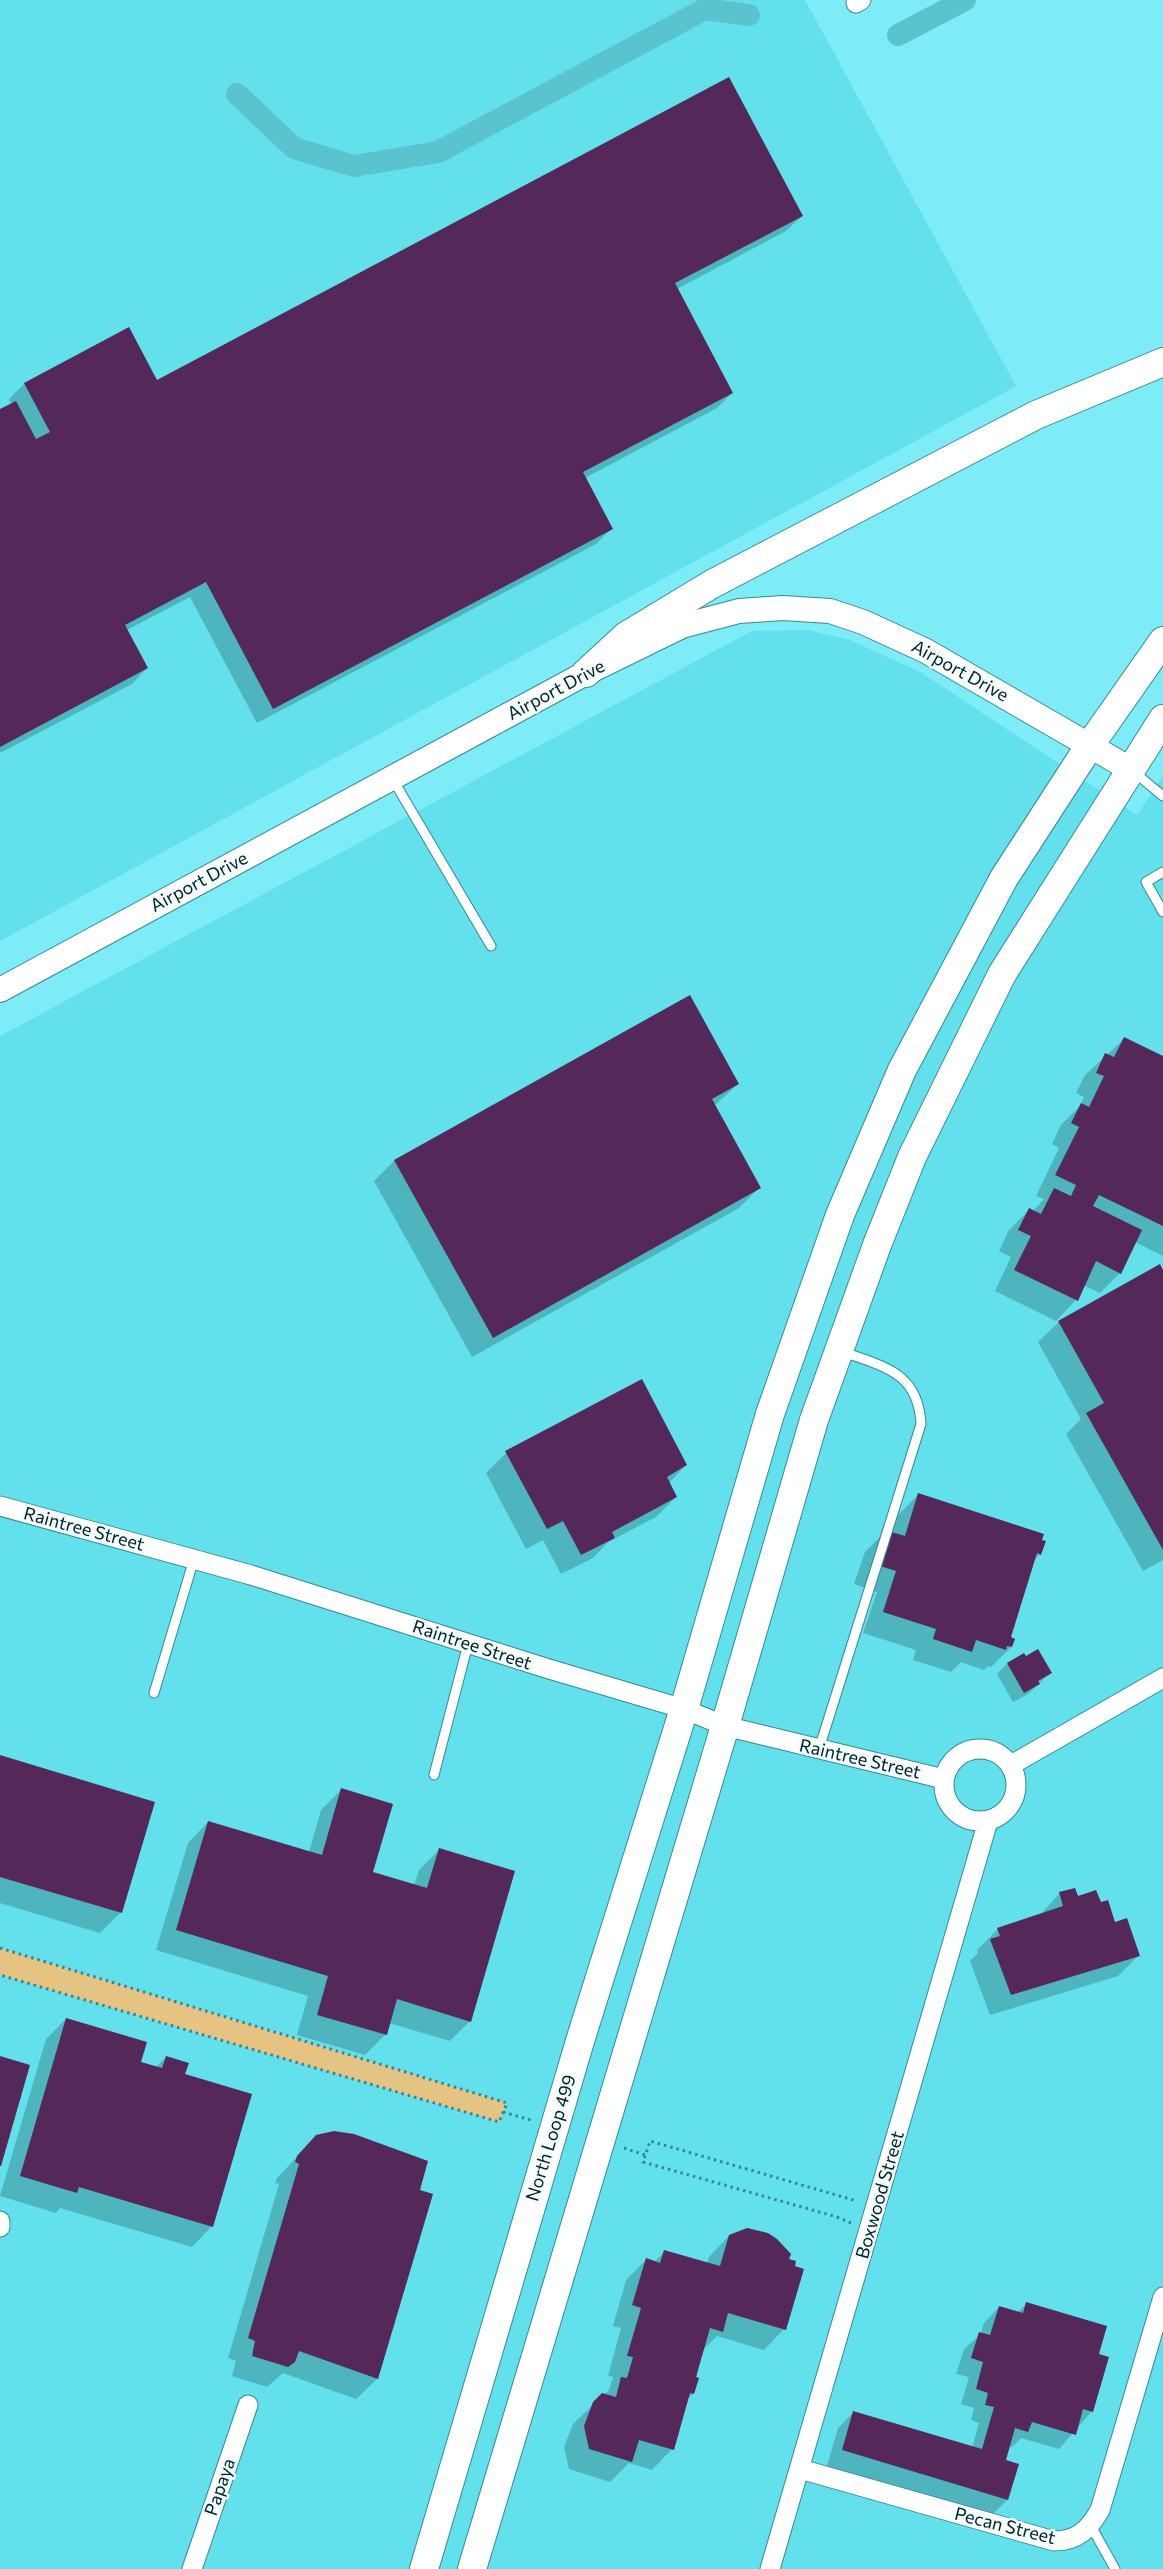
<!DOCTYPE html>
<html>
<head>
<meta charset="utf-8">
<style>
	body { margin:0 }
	canvas { display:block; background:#7decf7 }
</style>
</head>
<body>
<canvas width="1163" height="2569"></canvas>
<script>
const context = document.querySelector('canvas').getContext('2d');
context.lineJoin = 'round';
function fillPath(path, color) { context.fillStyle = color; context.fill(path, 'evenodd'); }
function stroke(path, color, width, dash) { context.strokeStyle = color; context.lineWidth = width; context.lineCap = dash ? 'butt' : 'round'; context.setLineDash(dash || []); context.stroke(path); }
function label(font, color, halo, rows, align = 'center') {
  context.font = font + ' Commissioner,sans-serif'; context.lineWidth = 5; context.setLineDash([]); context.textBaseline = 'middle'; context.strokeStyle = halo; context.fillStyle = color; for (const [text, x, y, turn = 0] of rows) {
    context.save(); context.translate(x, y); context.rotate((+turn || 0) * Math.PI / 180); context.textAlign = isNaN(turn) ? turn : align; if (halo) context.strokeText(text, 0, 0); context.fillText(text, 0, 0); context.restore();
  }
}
fillPath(new Path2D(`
	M0 0H805L1016 386 0 941Z
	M808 630 850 640 920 672 1137 815 1163 776V2569H0V1036L752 631Z`), '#62e1ed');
fillPath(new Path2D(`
	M0 1948 507 2103 499 2122 0 1975Z`), '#e5c483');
fillPath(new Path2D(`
	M802 216 786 231 677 289 732 393 717 408 585 478 611 529 596 544 257 723 190 597 127 630 147 668 132 684 0 753V411L12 405 9 399 24 384 129 329 157 381Z
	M689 996 738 1084 714 1106 760 1187 739 1208 472 1357 374 1181 394 1161Z
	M1124 1039 1163 1057V1256L1135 1242 1120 1273 1100 1293 1083 1285 1076 1300 1056 1321 995 1291 1011 1257 999 1251 1009 1230 1029 1210 1033 1211 1044 1199 1036 1196 1059 1148 1052 1144 1061 1125 1080 1106 1084 1097 1076 1093 1085 1075Z
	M1163 1273V1560L1143 1571 1066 1434 1081 1419 1038 1342 1059 1322Z
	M506 1453 686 1465 669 1483 676 1497 656 1517 608 1542 593 1558 561 1574 543 1540 526 1549 486 1473Z
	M918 1495 1040 1554 1033 1562 1009 1638 1011 1647 991 1667 988 1666 984 1670 961 1662 951 1672 913 1660 916 1650 863 1633 877 1592 854 1584 865 1552 885 1532 892 1534 898 1515Z
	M1025 1657 1050 1673 1028 1694 1013 1702 997 1674 1007 1664Z
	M0 1756 153 1803 120 1913 100 1933 0 1903Z
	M341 1790 372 1873 414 1886 419 1870 439 1850 470 2021 450 2041 389 2023 385 2035 365 2055 297 2035 308 1996 156 1950 188 1843 208 1822 309 1852 321 1810Z
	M1074 1890 1078 1898 1100 1903 1139 1955 1118 1976 990 2015 970 1961 978 1953 977 1950 998 1929 1039 1916 1059 1894Z
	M66 2019 140 2062 156 2067 166 2057 184 2075 212 2226 192 2247 60 2208 56 2213 0 2196 46 2039Z
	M317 2136 419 2191 431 2194 377 2379 356 2399 283 2373 267 2387 232 2376 236 2361 228 2358 279 2184 275 2183 277 2178Z
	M729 2236 788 2260 784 2329 764 2350 717 2336 702 2351 693 2394 687 2399 672 2449 652 2470 629 2463 610 2482 569 2469 564 2447 573 2424 609 2390 613 2377 608 2376 621 2328 613 2326 626 2280 646 2260 654 2262 664 2252 707 2264 709 2257Z
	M1027 2303 1097 2355 1092 2411 1059 2449 1021 2438 1012 2447 1009 2446 1005 2461 1007 2500 992 2515 827 2466 838 2428 854 2412 972 2448 979 2423 971 2420 974 2408 961 2404 969 2377 956 2374 964 2349 981 2334 984 2323 999 2307 1017 2313Z`), '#0003');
stroke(new Path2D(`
	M898 35 965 0
	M237 94 294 148 354 166 438 152 705 9 749 15`), '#5bc3cd', 22);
fillPath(new Path2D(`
	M729 77 803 216 675 283 733 393 583 472 613 529 273 709 206 582 125 625 148 668 0 747V409L16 401 36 439 50 432 24 383 129 327 157 380Z
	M690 995 739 1084 712 1099 761 1188 493 1338 394 1160Z
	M1124 1037 1163 1056V1226L1099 1195 1093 1206 1142 1230 1121 1274 1096 1261 1078 1301 1014 1270 1031 1236 1018 1230 1029 1208 1041 1214 1054 1188 1071 1196 1076 1185 1055 1175 1079 1127 1071 1123 1081 1103 1089 1107 1104 1076 1096 1073 1105 1053 1114 1057Z
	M1160 1264 1163 1270V1550L1086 1413 1104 1403 1058 1321Z
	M642 1379 687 1465 667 1477 677 1497 612 1532 615 1538 581 1555 563 1521 547 1529 505 1451Z
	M918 1493 1044 1534 1042 1540 1046 1541 1041 1555 1037 1553 1011 1637 1015 1639 1012 1647 1007 1646 1006 1650 976 1640 972 1652 933 1639 936 1629 883 1612 896 1571 874 1564 885 1530 905 1536Z
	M1038 1649 1052 1673 1038 1681 1040 1684 1024 1693 1007 1663 1024 1653 1026 1656Z
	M0 1755 155 1802 122 1913 0 1877Z
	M341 1788 393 1804 373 1872 427 1888 439 1848 515 1871 471 2022 397 1999 387 2035 317 2015 328 1976 176 1930 208 1821 322 1855Z
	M1075 1888 1078 1896 1096 1890 1101 1902 1108 1900 1115 1922 1127 1918 1140 1956 1011 1995 990 1939 1000 1936 997 1928 1063 1906 1059 1892Z
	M66 2018 147 2042 141 2062 162 2068 166 2056 189 2063 185 2074 252 2094 213 2227 79 2187 77 2193 20 2176Z
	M0 2056 30 2065 1 2166H0Z
	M334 2131 354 2134 428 2161 420 2190 433 2194 378 2379 299 2351 295 2362 288 2367 252 2356 255 2341 248 2338 299 2164 295 2162 297 2156 316 2135Z
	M747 2228 768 2233 777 2239 791 2254 789 2259 796 2261 795 2266 804 2269 786 2330 728 2313 723 2332 710 2328 696 2377 699 2378 694 2394 690 2393 674 2450 639 2440 632 2462 589 2449 584 2426 593 2402 602 2393 616 2397 621 2377 627 2378 633 2357 627 2356 641 2308 632 2305 646 2258 660 2263 664 2250 720 2266 729 2235Z
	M1026 2302 1107 2326 1099 2354 1109 2357 1093 2412 1083 2409 1076 2435 1032 2422 1028 2432 1015 2428 1006 2460 1019 2464 1008 2500 842 2450 853 2411 982 2449 994 2407 985 2405 988 2393 976 2389 983 2362 971 2358 979 2332 990 2335 999 2306 1023 2313Z`), '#542858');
const service = new Path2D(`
	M1134 772 1163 796
	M392 778 491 946
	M1163 872 1146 882 1163 912
	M154 1693 194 1559
	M819 1749 921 1424C918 1371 883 1367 841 1351
	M434 1775 468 1644
	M1091 2526 1115 2569`);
const minor = new Path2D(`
	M856 3 861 0
	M0 1506 251 1575 549 1669 684 1709 725 1726 944 1779
	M944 1785a36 36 0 1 1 72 0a36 36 0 1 1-72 0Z
	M1011 1765 1163 1678
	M0 2221V2227
	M800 2469 1054 2541C1078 2541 1089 2529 1100 2510L1163 2297
	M192 2569 248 2405
	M770 2569 988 1821`);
const tertiary = new Path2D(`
	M0 990 586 673 682 626 739 611 783 608 830 611 863 622 926 651 1130 769`);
const primary = new Path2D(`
	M586 673 626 636 712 584 1036 415 1163 362
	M424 2569 580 2041 684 1709 770 1414 840 1215 902 1070 1004 878 1090 745 1163 641
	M472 2569 725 1726 814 1420 877 1245 912 1157 1002 974 1163 719`);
stroke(service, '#348b93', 11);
stroke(minor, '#348b93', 21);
stroke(tertiary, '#348b93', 26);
stroke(primary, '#348b93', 30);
stroke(new Path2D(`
	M0 1948 507 2103 499 2122 0 1975
	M503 2112 531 2120
	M624 2148 645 2155
	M851 2223 837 2217 643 2162 650 2141 857 2201`), '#3d848c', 3, [2.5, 4]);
stroke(service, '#fff', 9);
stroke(minor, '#fff', 19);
stroke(tertiary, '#fff', 24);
stroke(primary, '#fff', 28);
label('18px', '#002024', '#f1fbfc', [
	["Airport Drive",960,671,29],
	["Airport Drive",556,690,-28],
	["Airport Drive",199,882,-28],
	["Raintree Street",84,1529,15],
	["Raintree Street",472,1645,18],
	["Raintree Street",860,1759,13],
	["North Loop 499",551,2138,-73],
	["Boxwood Street",880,2195,-74],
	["Papaya",220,2487,-71],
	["Pecan Street",1005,2526,14]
]);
</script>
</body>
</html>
